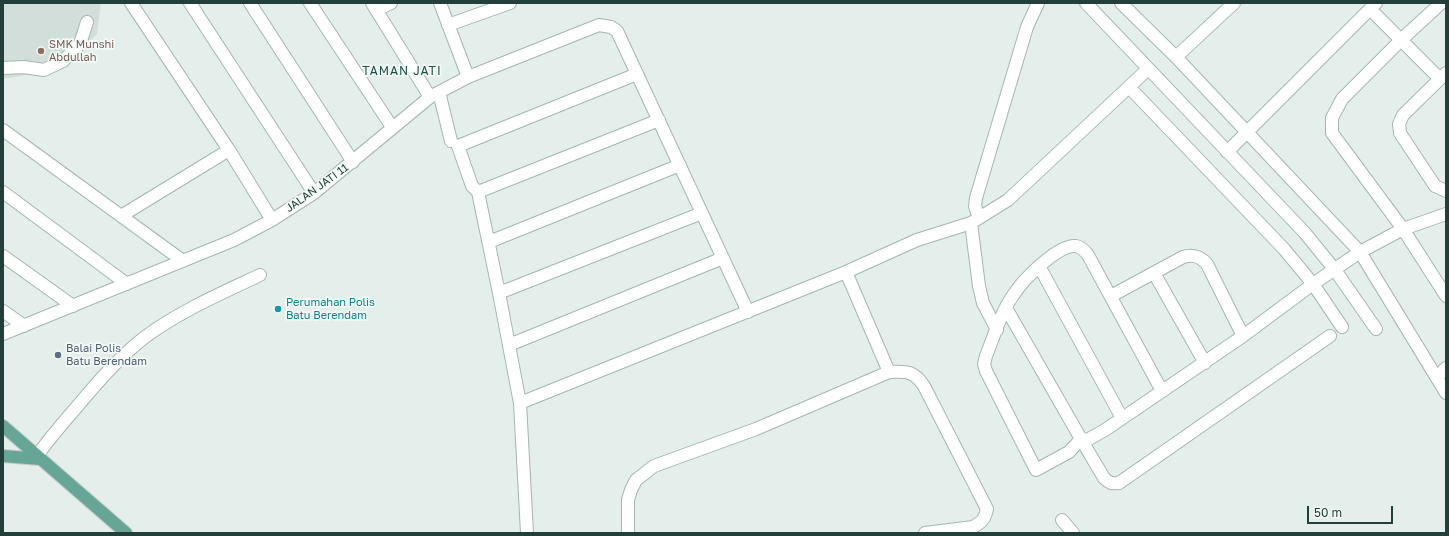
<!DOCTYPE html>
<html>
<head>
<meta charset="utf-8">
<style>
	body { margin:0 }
	#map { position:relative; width:1449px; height:536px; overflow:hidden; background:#e4eeea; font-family:"Golos Text",sans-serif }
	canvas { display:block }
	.frame { position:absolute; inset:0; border:4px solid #224039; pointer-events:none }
	.scale { position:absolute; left:1307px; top:506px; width:86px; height:18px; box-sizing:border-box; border:2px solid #224039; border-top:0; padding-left:5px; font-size:12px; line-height:14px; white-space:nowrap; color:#224039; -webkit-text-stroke:3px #f4faf7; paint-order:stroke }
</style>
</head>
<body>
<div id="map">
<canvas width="1449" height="536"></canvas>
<div class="frame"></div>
<div class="scale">50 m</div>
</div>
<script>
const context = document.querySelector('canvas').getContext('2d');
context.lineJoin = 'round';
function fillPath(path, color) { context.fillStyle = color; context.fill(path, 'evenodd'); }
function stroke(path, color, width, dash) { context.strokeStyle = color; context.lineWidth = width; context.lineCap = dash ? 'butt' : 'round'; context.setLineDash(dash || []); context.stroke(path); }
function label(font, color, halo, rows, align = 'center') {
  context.font = font + ' "Golos Text",sans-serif'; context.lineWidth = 3.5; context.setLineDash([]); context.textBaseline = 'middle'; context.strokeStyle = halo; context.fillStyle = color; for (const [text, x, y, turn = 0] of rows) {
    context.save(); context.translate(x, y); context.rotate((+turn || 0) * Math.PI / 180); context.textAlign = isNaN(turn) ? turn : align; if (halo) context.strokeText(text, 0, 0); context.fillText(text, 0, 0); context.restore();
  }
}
fillPath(new Path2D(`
	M3 3H101L97 34 62 69 3 79Z`), '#d2ded9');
const minor = new Path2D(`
	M131 3 229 150 272 220
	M190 3 314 193
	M250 3 353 162
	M310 3 392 127
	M372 3 430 97
	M440 3 468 77
	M1086 3 1305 233 1335 270 1376 329
	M1121 3 1176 57 1360 252 1446 393
	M1441 3 1401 40 1342 99 1332 118V133L1403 229 1446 296
	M1370 9 1440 79
	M376 10 391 3
	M448 25 510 3
	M1176 57 1234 3
	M3 68 24 67 44 70 63 61 80 44 87 22
	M1446 73 1403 115 1399 124 1400 133 1435 186 1446 191
	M1129 87 1284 249 1313 284 1342 327
	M439 92 451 141
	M3 130 183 261
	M1227 152 1376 3
	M3 192 127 284
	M478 192 659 120
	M121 216 229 150
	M979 218 975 206 976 198 1027 27 1038 3
	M971 223 979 286 983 303 997 330
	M489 242 680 165
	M3 256 73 306
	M1039 266 1122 418
	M846 272 889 372
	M1154 273 1205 363
	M499 293 702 213
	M1111 296 1183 257C1193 254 1200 256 1207 264L1243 336
	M1006 308 1081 439 1087 440 1105 430 1243 336 1313 284 1360 252 1403 229 1446 214
	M3 311 24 326
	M3 334 234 240 272 220 314 193 430 97 468 77 599 25 611 27 617 31 748 312
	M509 345 723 258
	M1437 377 1446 368
	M1162 391 1088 255C1085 251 1081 247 1076 246 1058 244 1023 280 1014 294 1001 312 994 336 986 356L984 364 986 371 1036 470 1069 452 1081 439 1104 478C1109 483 1112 484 1119 483L1330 336
	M520 403 846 272 917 240 971 223 1008 200 1148 69
	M37 456C48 440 62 424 75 409 96 384 119 357 145 337 180 311 222 293 260 275
	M1062 520 1073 533
	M527 533 520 403 499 293 478 192 472 186 458 146 637 74
	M628 533V500L631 490 636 480 654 466 756 429 889 372C907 371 914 371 924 386L987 509C985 519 982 522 973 527L925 533`);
const major = new Path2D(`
	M3 426 126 533
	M3 456 40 459`);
stroke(minor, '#a6b6b1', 14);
stroke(major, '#c1cac8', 14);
stroke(minor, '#fff', 12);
stroke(major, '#67a597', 12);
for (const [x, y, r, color] of [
	[41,51,4,"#8d6e63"],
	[278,309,4,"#0f9aa8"],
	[58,355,4,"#5c6f8a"]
]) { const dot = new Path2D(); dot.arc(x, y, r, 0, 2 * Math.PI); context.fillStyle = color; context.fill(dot); stroke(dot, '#f4faf7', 1.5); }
label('11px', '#785e54', '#f4faf7', [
	["SMK Munshi",49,45],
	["Abdullah",49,58]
], 'left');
label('11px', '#224039', '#f4faf7', [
	["JALAN JATI 11",317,188,-36]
]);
label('11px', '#0d838f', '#f4faf7', [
	["Perumahan Polis",286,303],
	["Batu Berendam",286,316]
], 'left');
label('11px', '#4e5e75', '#f4faf7', [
	["Balai Polis",66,349],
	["Batu Berendam",66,362]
], 'left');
context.letterSpacing = '1px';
label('12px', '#1d5348', '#f4faf7', [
	["TAMAN JATI",402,71]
]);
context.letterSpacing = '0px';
</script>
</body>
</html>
